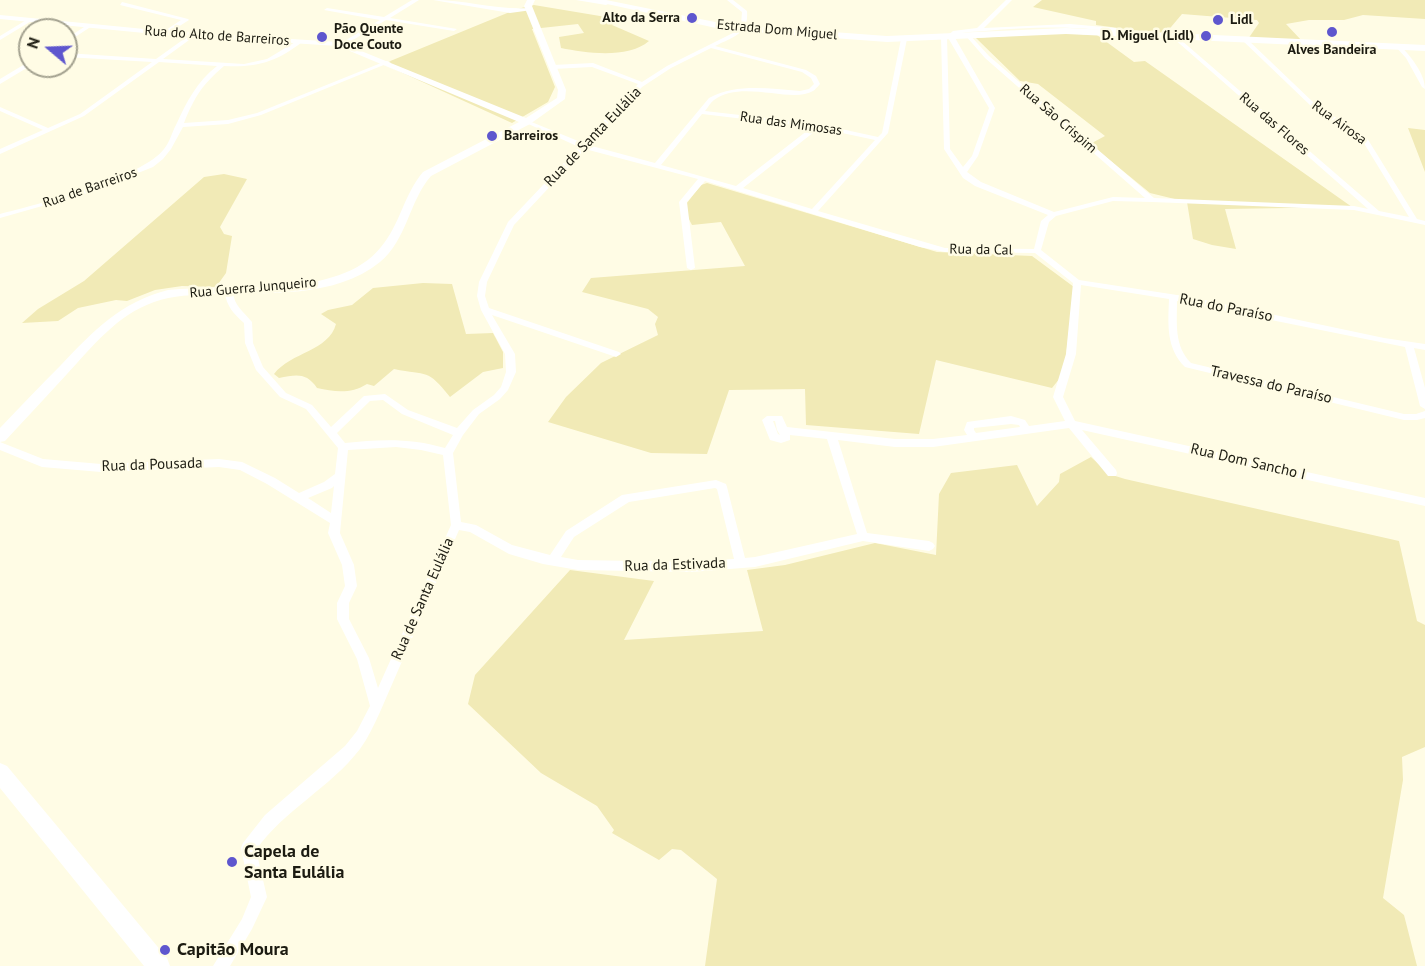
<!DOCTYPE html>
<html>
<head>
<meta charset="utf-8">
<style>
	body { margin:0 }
	#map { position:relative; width:1425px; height:966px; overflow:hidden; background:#fffce5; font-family:"PT Sans",sans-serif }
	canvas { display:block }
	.north { position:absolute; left:18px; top:18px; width:60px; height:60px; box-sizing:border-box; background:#fffce5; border:2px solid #a4a290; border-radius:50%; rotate:289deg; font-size:16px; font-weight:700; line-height:24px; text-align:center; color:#1c1b11 }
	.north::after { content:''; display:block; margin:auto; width:21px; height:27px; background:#5e56ce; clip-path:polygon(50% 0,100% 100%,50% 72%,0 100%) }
</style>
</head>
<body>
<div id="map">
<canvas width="1425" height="966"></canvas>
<div class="north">N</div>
</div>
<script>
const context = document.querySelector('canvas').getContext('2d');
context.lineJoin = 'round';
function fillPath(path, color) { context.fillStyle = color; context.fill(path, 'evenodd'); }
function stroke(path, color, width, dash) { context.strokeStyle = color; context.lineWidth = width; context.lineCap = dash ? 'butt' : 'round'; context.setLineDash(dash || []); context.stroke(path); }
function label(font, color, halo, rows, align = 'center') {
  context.font = font + ' "PT Sans",sans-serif'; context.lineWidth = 5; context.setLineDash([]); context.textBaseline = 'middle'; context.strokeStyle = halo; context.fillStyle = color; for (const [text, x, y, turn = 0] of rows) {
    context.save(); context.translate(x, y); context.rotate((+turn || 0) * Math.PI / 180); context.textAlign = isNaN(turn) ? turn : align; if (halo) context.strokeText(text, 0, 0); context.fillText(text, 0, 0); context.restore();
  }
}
fillPath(new Path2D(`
	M1042 0H1425V19L1363 15 1344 20H1309L1286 24 1302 41 1248 39 1259 23 1257 20 1182 14 1166 33H1156L1096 25V21L1033 7Z
	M534 5 618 19 612 25 649 41C628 59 586 53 561 48L559 37 584 33 578 24 532 29 555 87 548 102 512 123 383 64 517 9Z
	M1056 33 1097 35 1134 62 1145 61 1352 207 1225 209 1236 249 1212 245 1193 239 1187 202 1150 193 1090 144 1105 136 1038 84 1020 81 976 38Z
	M1408 128 1425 130V172Z
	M224 174 247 179 220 227 224 234 232 236 226 273 216 287 182 286 155 290 127 301 116 300 78 308 58 321 22 323 38 309 84 281 204 177Z
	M707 183 937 252 1032 256 1074 287 1064 373 1052 388 936 360 919 434 806 425 805 389 729 390 707 454 651 453 548 422 566 397 601 363 658 335 655 324 658 317 648 309 582 292 591 278 745 266 721 222 692 225 683 208 701 185Z
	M423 283 452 284 466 334 493 333 503 352V368L483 372 450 397C427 368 428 376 394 369L374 386 367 384C351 394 335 392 317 388 306 372 296 375 279 378L274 374C291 352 329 351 336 324L321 314 328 310 352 305 373 288Z
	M1091 457 1109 474 1125 479 1399 541 1417 621 1425 625V747L1402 757 1403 780 1383 898 1404 915 1417 966H705L717 879 681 850 672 849 659 860 612 833 614 830 597 806 541 773 468 704 475 675 570 570 654 581 624 640 763 631 747 570 785 565 875 543 936 555 939 494 951 473 1017 465 1037 506 1059 482 1060 474Z`), '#f1eab6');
fillPath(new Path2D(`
	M412 0H419L390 18 457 29 454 31 386 20 343 46 340 44 341 43 380 20 324 10 327 8 384 17Z
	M433 0C466 0 497 10 529 8L532 10 510 13Z
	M727 0H733L747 11C749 34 733 37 715 46L806 70 816 76 820 84C819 85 815 90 813 91 792 104 742 79 714 100 711 102 708 107 705 111L818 124 878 137 882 133 901 39 904 37 907 39 888 133 818 211 945 248 1034 249 1041 221 1048 215 975 186 963 178 944 149 941 37 944 35 947 37 950 149 963 167 972 156 989 108 947 36 953 31 977 28 1006 0H1012L984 28 1070 24 1115 28 1141 34 1138 36C1087 25 1037 26 985 31 975 32 962 31 954 36L995 108 978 156 967 172 981 182 1054 212 1113 197 1145 198 985 58 965 35 968 33 989 56 1154 198 1354 206 1368 209 1172 37 1171 36 1174 34 1379 211 1409 217 1362 140 1311 106 1242 40 1247 39 1315 104 1367 138 1417 219 1425 221V225L1354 210 1152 202 1113 201 1056 216 1049 222 1041 250 1079 280 1190 297 1384 338 1425 344V350L1414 348 1425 388V409L1420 406 1405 347 1177 301C1177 323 1174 346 1191 363L1404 414H1416L1425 411V418L1417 420H1404L1185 367C1166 348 1168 325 1169 299L1081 285 1076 354 1063 397 1075 421 1425 498V506L1082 430 1116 470 1117 473 1116 476H1108L1069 428 933 447H895L838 440 867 533 929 541 933 543 935 546 933 549 929 551 863 541 755 567 691 572 578 570 543 564 509 554 470 532 459 530 380 712C374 725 368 738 360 749 330 788 284 810 256 850L267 897 252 929 230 966H213L242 919 251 897 241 848 243 843 265 815 345 746 357 731 370 706 357 659 337 619V603L345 586 342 565 328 533 330 523 267 484 240 470 219 467 101 472 42 467 0 450V442L43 459 101 464 219 459 242 462 275 478 299 493 324 482 335 474 338 448 306 409 280 397 256 370 245 343 244 323C234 314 226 306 225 292L229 289 233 292C234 306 244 312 252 322L253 343 263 367 286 393 312 405 331 427 364 396 385 394 408 410 457 428 473 410 494 395 501 387 506 372 505 354 481 310 477 296 479 282 508 222 579 147 524 122 529 121 583 143 638 84 592 67 553 69 550 67 553 65 593 63 642 82 667 66 737 31 741 25 742 12ZM711 48 802 72 811 78 814 84 809 89 800 91C769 89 738 83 709 98L655 163 588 145 642 87 671 68ZM702 114 812 127 736 186 661 165ZM819 128 875 140 812 209 743 188ZM585 149 698 179 679 202 687 268 691 270 695 268 687 202 705 181 920 247 945 252 1035 253 1073 283 1066 354 1053 397 1065 421 1029 426 1025 420 1011 416 967 422 964 430 967 435 933 439H895L787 427 782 416H767L762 420 770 440 781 443 790 440V435L827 439 857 534 755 557 745 558 727 487 726 484 716 480 622 495 566 531 550 555 512 545 476 525 461 522 453 453 463 435 479 414 500 399 508 390 516 372 515 354 492 315 613 356 616 357 621 354 619 352 489 308 485 296 487 282 514 225ZM383 400 402 414 453 435 445 448C412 438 380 439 345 443L337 433 370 401ZM773 421H775L777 430 780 435 778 434ZM1011 424 1019 425 1020 427 976 433 974 430V428ZM396 447 421 450 443 455 451 525 378 688 369 658 349 619V603L357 586 354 565 340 533 348 450ZM334 486 331 513 308 498 332 488ZM715 488 717 489 734 559 691 562 578 560 561 557 574 537 629 502Z
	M122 2 188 19 189 20 167 34H163V32L181 20 120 5Z
	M28 19 33 20 0 40V36Z
	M87 25 92 26 66 43V39Z
	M191 34 196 35 163 59 244 64 267 59 297 41 302 42C277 62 255 68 224 66 202 85 195 96 184 123L228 120 257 113 386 61 391 62 261 115 228 124 183 127 171 149 163 159 153 167 88 193 0 218V214C36 205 144 177 164 149 170 142 172 132 176 125 186 103 197 81 217 66L159 62 84 116 0 154V149L43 130 0 111V107L48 128 80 114 152 62 66 57V53L156 59Z
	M1396 45H1400C1410 56 1425 73 1425 89L1422 87 1406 58 1396 47Z
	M30 61V66L0 84V79Z`), '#fff');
fillPath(new Path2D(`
	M527 0H535L532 6 566 90 565 99 530 124 431 176C409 201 407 240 380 262 334 299 268 292 213 294 193 295 173 295 154 302 117 315 93 346 67 374 47 396 26 418 5 441L0 442V428C20 407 40 386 61 365 93 331 121 302 168 290 230 284 339 300 381 247 400 225 404 194 423 172L519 122 338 46 165 35 0 19V15L165 31 339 42 526 118 557 98 558 90 524 6Z
	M576 0H599L610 3 606 5Z
	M0 763 7 766 167 958 170 966H144L0 788Z`), '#fff');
fillPath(new Path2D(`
	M589 0H606L725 24 887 36 1066 28 1425 45V51L1066 34 887 42 725 30Z`), '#fff');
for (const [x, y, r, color] of [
	[692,18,6,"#5e56ce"],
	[1218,20,6,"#5e56ce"],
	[1332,32,6,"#5e56ce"],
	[1206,36,6,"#5e56ce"],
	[322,37,6,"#5e56ce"],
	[492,136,6,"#5e56ce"],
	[232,862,6,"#5e56ce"],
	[165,950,6,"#5e56ce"]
]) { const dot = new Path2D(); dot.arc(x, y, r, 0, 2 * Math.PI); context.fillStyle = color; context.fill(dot); stroke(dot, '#fffce5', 2); }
label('bold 14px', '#1c1b11', '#fffce5', [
	["Alto da Serra",680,18,"right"],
	["Lidl",1230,20],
	["Pão Quente",334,29],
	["Doce Couto",334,45],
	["D. Miguel (Lidl)",1194,36,"right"],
	["Alves Bandeira",1332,50,"center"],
	["Barreiros",504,136]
], 'left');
label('14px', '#1c1b11', '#fffce5', [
	["Estrada Dom Miguel",777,30,5],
	["Rua do Alto de Barreiros",217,36,4],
	["Rua São Crispim",1058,119,41],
	["Rua Airosa",1339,123,36],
	["Rua das Mimosas",791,124,8],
	["Rua das Flores",1274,124,41],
	["Rua de Barreiros",90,188,-19],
	["Rua da Cal",981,250,1],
	["Rua Guerra Junqueiro",253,288,-5]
]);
label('15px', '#1c1b11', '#fffce5', [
	["Rua de Santa Eulália",593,137,-46],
	["Rua do Paraíso",1226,308,11],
	["Travessa do Paraíso",1271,385,13],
	["Rua Dom Sancho I",1248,462,13],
	["Rua da Pousada",152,465,-2],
	["Rua da Estivada",675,565,-2],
	["Rua de Santa Eulália",423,599,-66]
]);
label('bold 18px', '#1c1b11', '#fffce5', [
	["Capela de",244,852],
	["Santa Eulália",244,873],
	["Capitão Moura",177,950]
], 'left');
</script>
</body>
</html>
